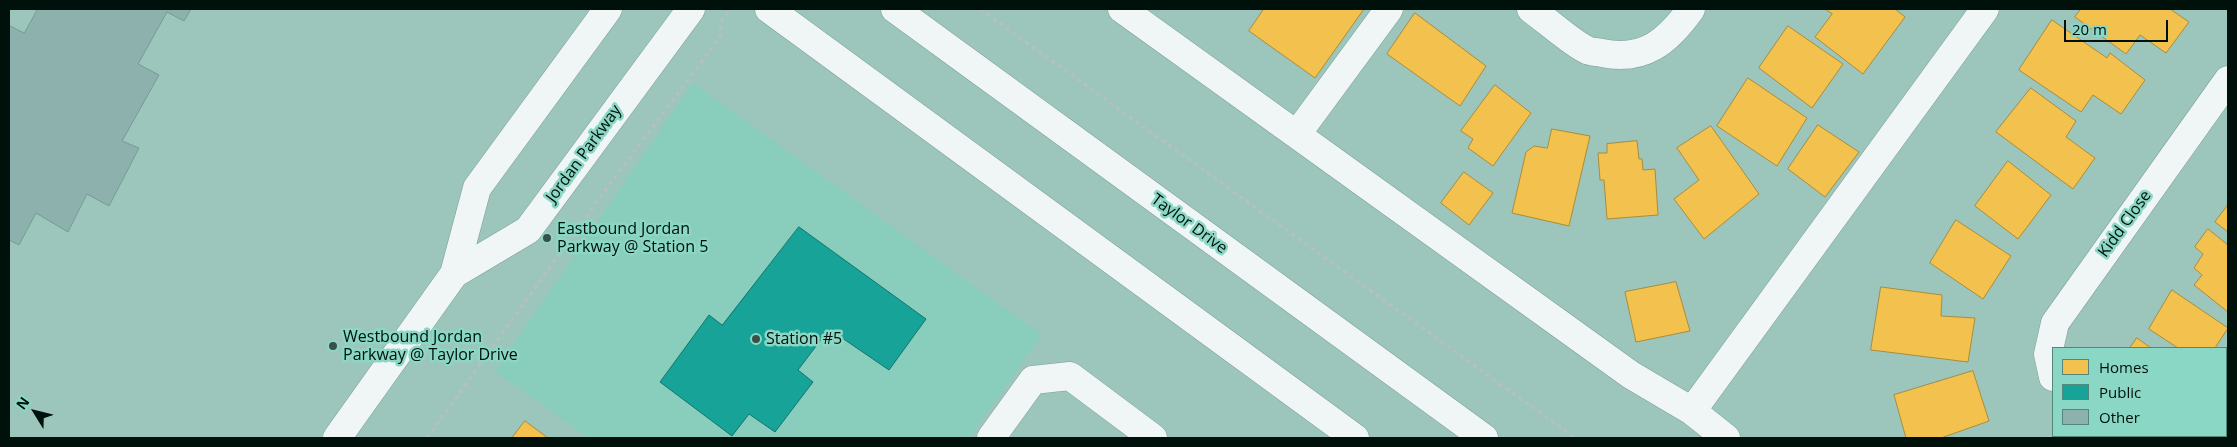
<!DOCTYPE html>
<html>
<head>
<meta charset="utf-8">
<style>
	body { margin:0 }
	#map { position:relative; width:2237px; height:447px; overflow:hidden; background:#9cc6bc; font-family:"Open Sans",sans-serif }
	canvas { display:block }
	.frame { position:absolute; inset:0; border:10px solid #00100b; pointer-events:none }
	.legend { position:absolute; left:2052px; top:347px; width:175px; height:90px; box-sizing:border-box; background:#8bd7c5; border:1px solid #53877b; margin:0; padding:6px 9px; list-style:none; font-size:15px; color:#00100b }
	.legend li { display:flex; align-items:center; gap:10px; height:25px }
	.legend b { width:25px; border:1px solid #53877b }
	.north { position:absolute; left:10px; top:387px; width:50px; height:50px; -webkit-text-stroke:4px #8bd7c5; paint-order:stroke; rotate:306deg; font-size:14px; font-weight:700; line-height:20px; text-align:center; color:#00100b }
	.north::after { content:''; display:block; margin:auto; width:18px; height:22px; background:#00100b; clip-path:polygon(50% 0,100% 100%,50% 72%,0 100%) }
	.scale { position:absolute; left:2064px; top:20px; width:104px; height:22px; box-sizing:border-box; border:2px solid #00100b; border-top:0; padding-left:6px; font-size:15px; line-height:18px; white-space:nowrap; color:#00100b; -webkit-text-stroke:4px #8bd7c5; paint-order:stroke }
</style>
</head>
<body>
<div id="map">
<canvas width="2237" height="447"></canvas>
<div class="frame"></div>
<ul class="legend">
<li><b style="height:14px;background:#f2c14e"></b>Homes</li>
<li><b style="height:14px;background:#17a398"></b>Public</li>
<li><b style="height:14px;background:#8db1ad"></b>Other</li>
</ul>
<div class="north">N</div>
<div class="scale">20 m</div>
</div>
<script>
const context = document.querySelector('canvas').getContext('2d');
context.lineJoin = 'round';
function fillPath(path, color) { context.fillStyle = color; context.fill(path, 'evenodd'); }
function stroke(path, color, width, dash) { context.strokeStyle = color; context.lineWidth = width; context.lineCap = dash ? 'butt' : 'round'; context.setLineDash(dash || []); context.stroke(path); }
function label(font, color, halo, rows, align = 'center') {
  context.font = font + ' "Open Sans",sans-serif'; context.lineWidth = 5; context.setLineDash([]); context.textBaseline = 'middle'; context.strokeStyle = halo; context.fillStyle = color; for (const [text, x, y, turn = 0] of rows) {
    context.save(); context.translate(x, y); context.rotate((+turn || 0) * Math.PI / 180); context.textAlign = isNaN(turn) ? turn : align; if (halo) context.strokeText(text, 0, 0); context.fillText(text, 0, 0); context.restore();
  }
}
fillPath(new Path2D(`
	M693 83 1042 335 969 438H589L495 371Z`), '#89cdbd');
const homes = new Path2D(`
	M1264 9H1364L1315 78 1249 31Z
	M1825 9H1895L1905 17 1863 74 1815 37 1832 14Z
	M2081 9H2170L2189 22 2166 53 2140 35 2126 54 2075 17Z
	M1415 13 1486 66 1460 106 1387 54Z
	M2052 20 2107 58 2110 53 2145 80 2121 114 2093 95 2081 112 2019 70Z
	M1788 26 1843 64 1812 108 1759 68Z
	M1748 78 1807 118 1777 166 1717 126Z
	M1495 85 1531 113 1493 166 1468 148 1473 139 1461 131Z
	M2031 88 2076 121 2066 137 2095 158 2073 189 1996 132Z
	M1818 125 1859 152 1825 197 1788 169Z
	M1711 126 1759 194 1704 239 1674 199 1699 180 1677 148Z
	M1552 129 1590 136 1569 226 1512 213 1526 152 1534 146 1547 148Z
	M1637 141 1639 159H1642L1643 170 1655 169 1658 215 1607 219 1604 180H1600L1598 153H1607V144Z
	M2008 161 2051 195 2018 239 1975 206Z
	M1464 172 1493 193 1469 225 1441 203Z
	M2228 205V232L2215 222Z
	M1956 220 2011 256 1983 299 1930 263Z
	M2208 229 2228 245V312L2194 285 2202 275 2194 268 2203 254 2195 247Z
	M1676 282 1690 331 1636 342 1625 292Z
	M1881 287 1942 295 1941 316 1975 318 1968 362 1871 350Z
	M2172 290 2228 328 2215 348H2178L2149 329Z
	M2137 338 2151 348H2130Z
	M1973 371 1989 421 1941 438H1906L1894 395Z
	M525 421 548 438H512Z`);
fillPath(homes, '#f2c14e');
stroke(homes, '#a98c3a', 1);
const public = new Path2D(`
	M799 227 926 319 889 370 829 329 798 370 813 382 775 432 749 414 732 436 660 382 709 315 722 325Z`);
fillPath(public, '#17a398');
stroke(public, '#10776e', 1);
const building = new Path2D(`
	M38 9H191L184 21 167 12 138 64 159 75 122 141 139 148 109 206 87 194 68 232 36 213 19 245 9 240V28L10 26 24 33Z`);
fillPath(building, '#8db1ad');
stroke(building, '#779995', 1);
const minor = new Path2D(`
	M1122 9 1631 375 1692 411 1726 438
	M1531 9C1545 19 1573 44 1587 50 1591 52 1597 52 1602 53 1644 62 1668 41 1691 9
	M1297 134 1389 9
	M454 274 528 230 691 9
	M2053 377 2048 354 2055 323 2228 80
	M1692 411 1985 9
	M2105 436 2108 438
	M337 438 454 274 477 188 608 9
	M991 438 1033 380 1070 376 1153 438`);
const major = new Path2D(`
	M769 9 1355 438
	M895 9 1484 438`);
stroke(minor, '#7d9e97', 29);
stroke(major, '#7d9e97', 29);
stroke(new Path2D(`
	M980 9 1575 438
	M427 438 601 196 720 37 721 22 731 9`), '#b6c0be', 3, [4, 4]);
stroke(minor, '#f0f6f5', 28);
stroke(major, '#f0f6f5', 28);
for (const [x, y, r, color] of [
	[547,238,5,"#375049"],
	[756,339,5,"#375049"],
	[333,346,5,"#375049"]
]) { const dot = new Path2D(); dot.arc(x, y, r, 0, 2 * Math.PI); context.fillStyle = color; context.fill(dot); stroke(dot, '#8bd7c5', 2); }
label('16px', '#00100b', '#8bd7c5', [
	["Jordan Parkway",584,154,-54],
	["Taylor Drive",1189,224,36],
	["Kidd Close",2125,224,-54]
]);
label('16px', '#00100b', '#8bd7c5', [
	["Eastbound Jordan",557,229],
	["Parkway @ Station 5",557,247],
	["Westbound Jordan",343,337],
	["Parkway @ Taylor Drive",343,355],
	["Station #5",766,339]
], 'left');
</script>
</body>
</html>
